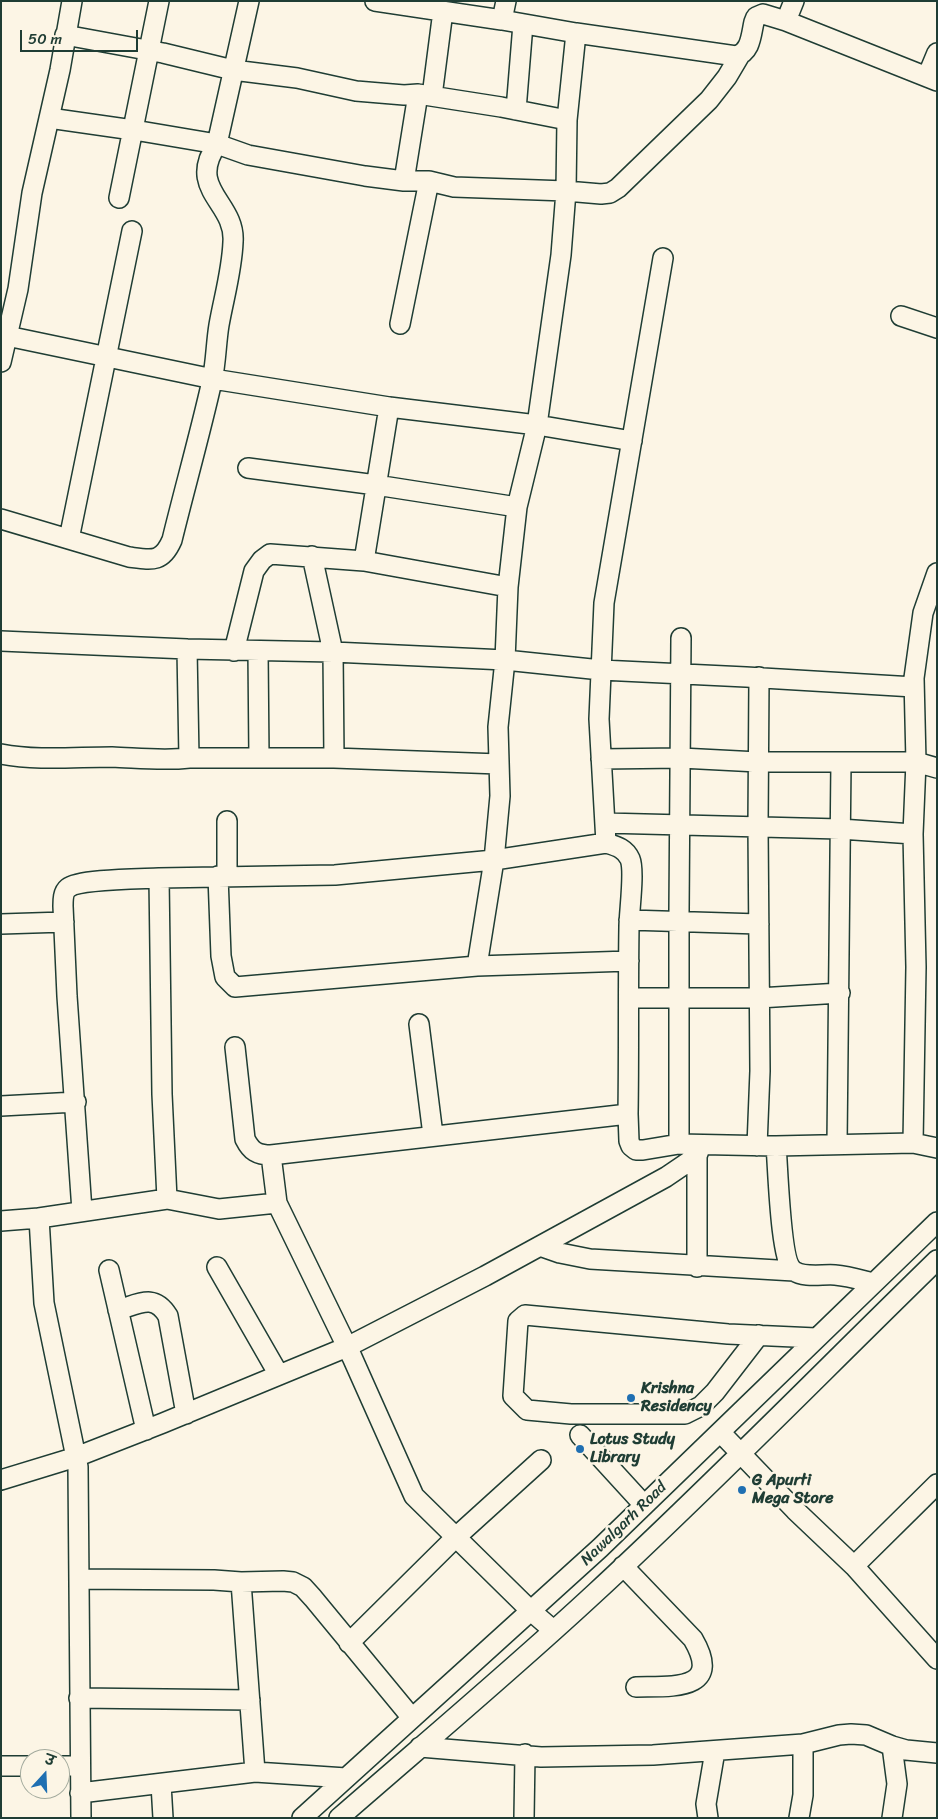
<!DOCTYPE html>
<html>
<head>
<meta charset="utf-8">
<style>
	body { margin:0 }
	#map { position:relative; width:938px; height:1819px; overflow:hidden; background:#fcf5e5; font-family:Sriracha,"Playpen Sans Deva",sans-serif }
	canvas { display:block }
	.frame { position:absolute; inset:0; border:2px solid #1f3d34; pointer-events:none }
	.north { position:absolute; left:20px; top:1749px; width:50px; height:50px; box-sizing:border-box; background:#fcf5e5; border:1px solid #a4ab9e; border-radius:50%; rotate:20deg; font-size:14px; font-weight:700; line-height:20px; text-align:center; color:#1f3d34 }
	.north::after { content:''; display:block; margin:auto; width:18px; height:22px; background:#1f6fb2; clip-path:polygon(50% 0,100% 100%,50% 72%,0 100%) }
	.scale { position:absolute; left:20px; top:30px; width:118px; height:22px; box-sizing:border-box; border:2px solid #1f3d34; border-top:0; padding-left:6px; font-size:15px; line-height:18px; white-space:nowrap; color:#1f3d34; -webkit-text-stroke:4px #fcf5e5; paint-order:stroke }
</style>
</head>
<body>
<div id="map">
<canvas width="938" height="1819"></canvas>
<div class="frame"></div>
<div class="north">उ</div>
<div class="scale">50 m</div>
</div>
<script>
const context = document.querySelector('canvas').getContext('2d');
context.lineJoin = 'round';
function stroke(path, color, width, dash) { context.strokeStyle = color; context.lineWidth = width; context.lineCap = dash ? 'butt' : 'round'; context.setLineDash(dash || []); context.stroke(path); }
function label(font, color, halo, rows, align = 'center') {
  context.font = font + ' Sriracha,sans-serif'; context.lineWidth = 5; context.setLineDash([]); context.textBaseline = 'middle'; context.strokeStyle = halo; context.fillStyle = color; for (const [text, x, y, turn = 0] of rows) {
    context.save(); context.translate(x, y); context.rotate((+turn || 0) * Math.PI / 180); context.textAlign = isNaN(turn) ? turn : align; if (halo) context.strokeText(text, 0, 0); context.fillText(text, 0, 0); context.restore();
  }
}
const minor = new Path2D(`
	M375 1 502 20
	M506 1 502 20 576 33 736 56C751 52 751 35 754 22L756 17 763 14 786 21 937 81
	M786 21 794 1
	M65 35 163 53 233 70 297 78 356 91 404 95 418 94 501 107 567 120
	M927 77 937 53
	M432 96 443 11
	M516 110 523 24
	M49 118 140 131 217 144 248 155 365 176 404 181H429L454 187 566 191 601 194 610 193 618 188 709 100 727 77 740 55
	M404 181 418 94
	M119 198 159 1
	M901 316 937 328
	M400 324 429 181
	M7 336 213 379 389 407 537 425 632 441
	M1 362 18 289 32 193 60 70 72 1
	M248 468 376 485 517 507
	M1 519 129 557C152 560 162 563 172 540 185 487 200 434 212 381 216 363 216 343 219 325 224 297 232 270 233 242 236 202 186 190 217 144L249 1
	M69 539 132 231
	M312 556 333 652 334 758
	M364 561 508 587
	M1 641 187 649 189 758C163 761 138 758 112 757 75 757 37 761 1 754
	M187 649 333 652 505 660 601 670 746 677 914 687
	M234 651 254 571 262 560 270 554 364 561 389 407
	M258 651 259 758
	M189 758H334L499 764
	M601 759 681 758 758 762H916L937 768
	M227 821V876
	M605 823 840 829 913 834
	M606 843 599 719 604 603 663 258
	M218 876 221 956 225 977 235 987 477 966 629 961
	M629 920 759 924
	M1 924 64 922
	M477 966 494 860 500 796 498 727 505 660 508 587 517 507 537 425 561 255 566 191 567 120 576 33
	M629 998H759L840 993
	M419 1024 433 1135
	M235 1047 245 1139C251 1151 257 1155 271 1155L277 1203
	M1 1106 76 1102
	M913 1143 916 967 913 834 916 762 914 678 923 613 937 573
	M679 1144V911L681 638
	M837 1144 841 762
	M757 1146 760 1071 758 827 759 677
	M271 1155 628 1114
	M167 1199 162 1094 159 878 335 875 494 860 606 843C616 846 625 848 630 859 635 871 629 912 629 927 628 989 629 1052 628 1114L629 1141 631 1146 636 1150H643L679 1144 776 1146
	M82 1211 67 996 63 906C63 900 63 892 68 888 79 879 142 879 159 878
	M39 1218 167 1199 219 1209 277 1203 352 1357 414 1496 531 1611 553 1630
	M1 1221 39 1218 44 1303 78 1467 81 1818
	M540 1246 560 1253 590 1259 794 1271
	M217 1267 279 1375
	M697 1267V1156L700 1148
	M109 1270 146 1430
	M873 1283C861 1280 848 1276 835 1275 823 1274 804 1278 794 1271 780 1262 778 1166 776 1146L913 1143 937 1148
	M118 1310C139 1304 154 1293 168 1316L186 1414
	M759 1335 715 1392 701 1406 685 1414H571L527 1410 513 1396 518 1321 525 1315 728 1334 816 1338
	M720 1432 795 1510 854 1566 937 1659
	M580 1435 644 1505
	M1 1480 76 1457 163 1423 347 1347 485 1276 666 1177 697 1156
	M623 1566 693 1639C724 1692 670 1686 636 1687
	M854 1566 937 1484
	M79 1579 214 1580 241 1582 283 1581 293 1582 303 1587 313 1598 412 1718
	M241 1582 255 1772
	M349 1643 456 1537 541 1460
	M79 1698 250 1700
	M892 1746 897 1784 892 1818
	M420 1747 541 1757 653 1755 803 1744 839 1735 851 1734 866 1735 892 1746 906 1750 937 1753
	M1 1766H30
	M60 1766H80
	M161 1784 163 1818
	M80 1793 255 1772 346 1778
	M302 1818 600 1548 937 1222
	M339 1818C425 1743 512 1670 595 1593 712 1485 823 1371 937 1260
	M524 1818 525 1754
	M708 1818 706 1804 715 1751
	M799 1818 803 1795V1744`);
stroke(minor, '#1f3d34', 22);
stroke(minor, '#fcf5e5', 19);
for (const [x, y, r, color] of [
	[631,1398,5,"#1f6fb2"],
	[580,1449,5,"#1f6fb2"],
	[742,1490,5,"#1f6fb2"]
]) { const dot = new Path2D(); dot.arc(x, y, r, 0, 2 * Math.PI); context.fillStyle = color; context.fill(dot); stroke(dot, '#fcf5e5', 2); }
label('bold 16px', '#1f3d34', '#fcf5e5', [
	["Krishna",641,1389],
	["Residency",641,1407],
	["Lotus Study",590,1440],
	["Library",590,1458],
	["G Apurti",752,1481],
	["Mega Store",752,1499]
], 'left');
label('16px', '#1f3d34', '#fcf5e5', [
	["Nawalgarh Road",624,1524,-44]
]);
</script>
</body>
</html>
